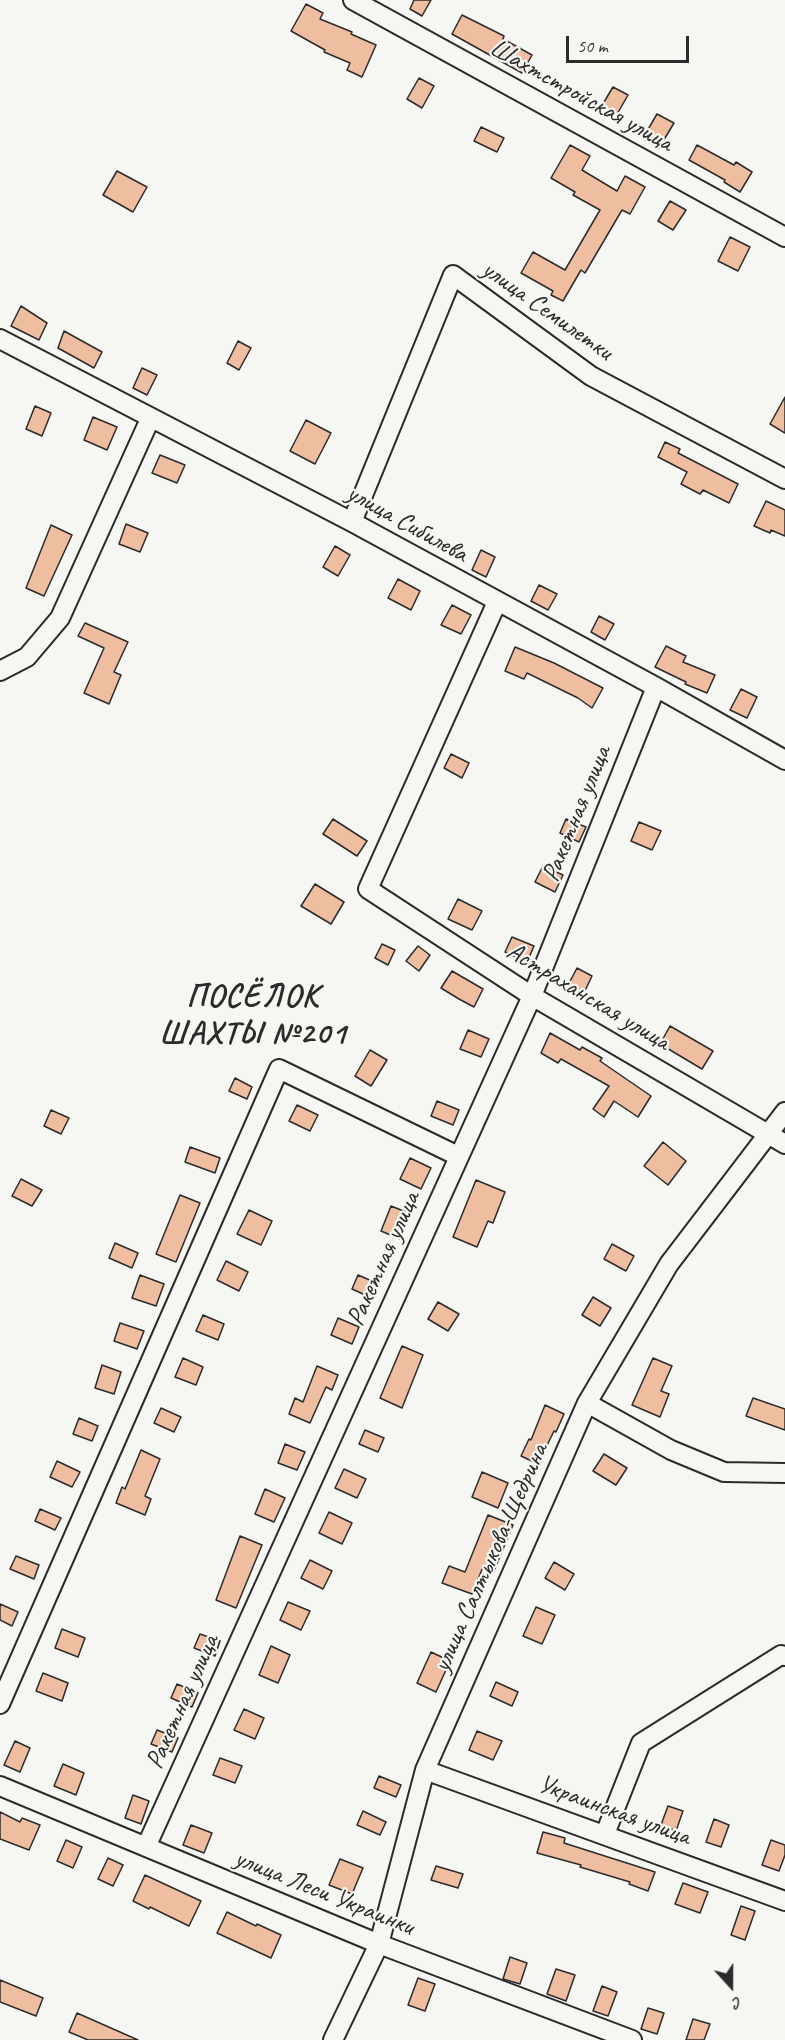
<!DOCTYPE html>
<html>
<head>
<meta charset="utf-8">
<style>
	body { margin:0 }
	#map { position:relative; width:785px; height:2040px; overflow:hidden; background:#f6f6f2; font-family:Caveat,sans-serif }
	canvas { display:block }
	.north { position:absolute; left:701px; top:1956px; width:60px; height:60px; -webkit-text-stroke:4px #f6f6f2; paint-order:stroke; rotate:159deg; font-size:16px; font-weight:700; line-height:24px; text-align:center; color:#2b2b2b }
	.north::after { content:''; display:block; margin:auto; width:21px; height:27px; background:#2b2b2b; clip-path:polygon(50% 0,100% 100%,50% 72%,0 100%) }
	.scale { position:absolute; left:566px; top:36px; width:123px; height:27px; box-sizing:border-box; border:3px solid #2b2b2b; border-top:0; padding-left:8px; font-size:18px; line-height:21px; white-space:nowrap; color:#2b2b2b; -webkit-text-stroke:4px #f6f6f2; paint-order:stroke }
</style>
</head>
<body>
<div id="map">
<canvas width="785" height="2040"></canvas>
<div class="north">С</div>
<div class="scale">50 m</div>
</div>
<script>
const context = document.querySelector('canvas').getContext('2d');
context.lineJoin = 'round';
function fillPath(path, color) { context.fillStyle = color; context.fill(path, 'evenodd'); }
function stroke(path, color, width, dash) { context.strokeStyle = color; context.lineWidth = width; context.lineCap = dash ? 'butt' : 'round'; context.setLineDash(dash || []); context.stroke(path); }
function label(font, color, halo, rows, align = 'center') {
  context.font = font + ' Caveat,sans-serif'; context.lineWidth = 4.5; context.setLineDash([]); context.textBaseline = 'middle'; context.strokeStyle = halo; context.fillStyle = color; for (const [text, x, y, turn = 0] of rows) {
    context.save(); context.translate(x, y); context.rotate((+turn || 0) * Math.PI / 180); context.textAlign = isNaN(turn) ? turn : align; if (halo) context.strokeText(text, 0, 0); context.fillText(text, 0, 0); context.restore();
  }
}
const building = new Path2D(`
	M414 0H431L422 16 410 9Z
	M306 4 323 13 320 19 352 32 351 34 376 45 362 77 347 70 350 63 324 52 325 50 291 31Z
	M462 15 504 36 503 39 532 55 522 73 452 34Z
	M419 78 434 86 422 108 407 99Z
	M613 87 628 95 616 116 601 107Z
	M657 114 674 123 659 148 643 138Z
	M481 127 504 138 497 152 474 141Z
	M570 145 590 156 582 170 617 191 625 176 645 187 630 214 622 210 585 273 581 270 563 301 551 295 553 291 521 273 533 252 565 270 600 210 573 195 575 192 551 178Z
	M697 145 734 165 736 162 752 172 740 192 724 182 725 180 689 160Z
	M117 171 147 187 133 212 103 195Z
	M670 201 686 210 673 230 658 221Z
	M730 237 750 247 738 271 718 261Z
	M21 306 47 323 39 340 11 326Z
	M64 331 102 352 94 368 58 348Z
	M238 341 251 348 239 370 227 363Z
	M142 368 157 375 147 395 133 388Z
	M785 397V433L770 424Z
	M35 406 51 413 42 436 26 429Z
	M93 417 117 427 107 450 84 440Z
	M306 420 331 433 315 464 290 451Z
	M665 442 680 449 678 453 738 484 729 503 703 490 700 494 681 484 687 472 658 457Z
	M160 455 185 465 177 483 152 473Z
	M766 501 785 510V536L771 530 770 533 754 526Z
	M126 524 148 533 140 552 119 544Z
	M51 525 72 535 44 596 26 588Z
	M335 546 350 555 338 576 323 567Z
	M481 550 495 557 486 577 472 570Z
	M398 579 420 591 411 610 388 598Z
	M539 585 557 594 548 610 531 601Z
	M452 605 471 615 461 634 441 625Z
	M599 616 614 624 605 640 591 632Z
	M85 623 128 642 114 672 121 675 109 704 84 693 104 648 78 636Z
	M666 646 686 656 683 662 715 675 707 693 685 684 686 682 655 667Z
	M515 647 554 663 603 688 592 708 578 698 527 673 524 679 505 671Z
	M741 689 757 697 747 718 730 710Z
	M451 754 469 763 462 778 444 768Z
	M333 819 367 841 357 856 323 834Z
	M566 819 586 827 579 842 560 833Z
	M639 822 661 831 652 850 631 841Z
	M543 866 563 875 555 892 535 882Z
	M315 884 344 902 331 924 301 906Z
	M458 899 482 911 472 930 448 919Z
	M512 937 534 946 527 962 505 952Z
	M382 944 395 950 388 965 375 958Z
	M418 946 430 955 419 971 406 961Z
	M577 968 592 976 582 997 566 989Z
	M452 971 483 989 474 1007 459 999 441 988Z
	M670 1026 713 1051 702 1069 660 1044Z
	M468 1030 489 1039 481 1057 460 1049Z
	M550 1033 580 1050 582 1047 602 1058 600 1061 651 1096 638 1117 614 1101 604 1117 593 1109 609 1086 561 1059 558 1063 541 1053Z
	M370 1050 387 1060 371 1086 355 1076Z
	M235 1078 252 1087 247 1099 229 1091Z
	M437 1101 459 1110 453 1125 431 1116Z
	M297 1105 318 1115 310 1131 289 1121Z
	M51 1110 69 1118 61 1134 44 1126Z
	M663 1142 686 1161 668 1185 644 1166Z
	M190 1147 220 1158 215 1173 185 1162Z
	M410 1158 431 1168 421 1189 400 1179Z
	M21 1179 42 1190 32 1206 12 1196Z
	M476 1180 505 1192 493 1223 488 1221 477 1247 453 1237Z
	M180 1195 200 1203 176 1262 156 1254Z
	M391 1206 411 1214 400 1239 381 1231Z
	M249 1210 272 1221 261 1245 237 1234Z
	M115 1243 138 1253 132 1268 109 1258Z
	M612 1244 634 1256 626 1271 604 1259Z
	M226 1261 248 1272 239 1291 217 1280Z
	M140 1275 164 1284 156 1306 132 1298Z
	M358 1275 379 1284 372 1298 352 1289Z
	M593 1297 611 1308 600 1326 582 1315Z
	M438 1302 459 1314 448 1331 428 1319Z
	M203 1315 224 1324 218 1340 196 1331Z
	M338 1318 359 1327 352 1344 331 1335Z
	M120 1323 144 1331 137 1349 114 1341Z
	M402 1346 423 1355 402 1408 380 1398Z
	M183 1358 203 1367 196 1385 175 1377Z
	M653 1358 672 1366 661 1391 669 1394 660 1417 632 1405Z
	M102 1365 121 1372 114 1394 95 1388Z
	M317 1366 338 1375 332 1390 326 1387 310 1423 289 1414 295 1398 303 1402Z
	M753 1398 785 1409V1430L746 1416Z
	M545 1405 564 1414 556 1432 554 1431 538 1464 521 1456 529 1439 531 1440Z
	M161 1408 181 1417 174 1432 154 1423Z
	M79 1418 98 1426 92 1441 73 1434Z
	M365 1430 384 1438 378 1452 359 1444Z
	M285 1444 305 1452 297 1470 278 1463Z
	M141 1450 160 1459 145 1496 151 1499 145 1515 116 1503 122 1487 125 1489Z
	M604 1454 627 1468 616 1485 593 1471Z
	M57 1461 80 1472 72 1487 50 1477Z
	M344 1469 366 1479 357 1498 335 1488Z
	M482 1472 508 1483 498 1508 472 1497Z
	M265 1489 285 1498 274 1522 255 1514Z
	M40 1509 61 1518 55 1530 35 1521Z
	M329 1512 352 1523 342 1544 319 1533Z
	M488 1515 513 1525 494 1571 483 1567 472 1594 442 1583 449 1566 465 1572Z
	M240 1536 262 1545 236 1608 216 1600Z
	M16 1556 39 1565 34 1579 10 1569Z
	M310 1560 332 1571 323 1589 301 1578Z
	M554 1562 574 1574 565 1590 545 1578Z
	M288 1602 310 1611 301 1630 280 1620Z
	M0 1604 18 1612 12 1626 0 1620Z
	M536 1607 555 1615 542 1644 523 1636Z
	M62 1629 85 1638 78 1657 55 1648Z
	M200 1634 220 1641 215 1656 194 1648Z
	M271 1646 290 1655 278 1683 259 1675Z
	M431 1652 450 1661 436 1692 417 1683Z
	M43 1673 68 1683 62 1701 36 1691Z
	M496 1682 518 1692 512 1706 490 1696Z
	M177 1684 198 1693 192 1707 171 1698Z
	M244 1709 264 1718 255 1739 234 1730Z
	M157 1730 178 1738 172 1752 151 1744Z
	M477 1731 502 1741 493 1760 469 1750Z
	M15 1741 30 1748 20 1772 4 1765Z
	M220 1758 242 1766 235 1783 213 1775Z
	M63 1764 84 1773 76 1795 54 1786Z
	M379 1776 401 1785 396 1797 374 1788Z
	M133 1795 149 1801 141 1824 125 1818Z
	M668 1806 683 1811 676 1831 661 1825Z
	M363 1811 386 1822 380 1835 357 1825Z
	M0 1812 20 1822 22 1818 40 1825 29 1850 0 1839Z
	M714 1819 729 1825 721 1847 706 1842Z
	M191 1825 212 1833 204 1853 183 1845Z
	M543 1832 565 1838 564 1843 655 1872 648 1891 629 1884 630 1882 580 1867 581 1865 537 1853Z
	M66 1840 82 1847 73 1868 57 1861Z
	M771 1840 785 1845V1855L779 1871 762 1865Z
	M108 1858 123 1865 113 1886 98 1879Z
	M340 1859 363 1868 352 1894 329 1885Z
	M436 1866 463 1874 458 1888 431 1880Z
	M145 1875 201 1901 189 1926 150 1907 149 1909 133 1901Z
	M683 1883 708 1892 700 1913 675 1904Z
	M741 1906 755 1911 745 1940 731 1935Z
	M227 1912 256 1926 257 1924 281 1935 271 1958 217 1933Z
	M510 1957 527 1963 520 1984 503 1979Z
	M556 1969 575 1975 566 2001 547 1994Z
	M418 1978 435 1984 425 2011 408 2005Z
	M0 1980 43 1998 36 2016 0 2002Z
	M602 1986 617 1992 608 2016 593 2011Z
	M648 2008 664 2013 657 2034 641 2029Z
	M77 2013 138 2040H88L69 2032Z
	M693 2019 710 2024 704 2040H686Z`);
fillPath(building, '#efbda0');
stroke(building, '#2b2b2b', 1.5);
const street = new Path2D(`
	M353 0 785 237
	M0 339 352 522 656 687 785 760
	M352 522 453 275 591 376 785 479
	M497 602 368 889 532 996 785 1144
	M0 671 27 657 60 618 150 419
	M587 1403 671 1450 724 1472 785 1473
	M0 1704 279 1069 458 1156
	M425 1770 785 1901
	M0 1786 379 1944 632 2040
	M605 1834 641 1743 781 1655 785 1656
	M146 1847 532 996 656 687
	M333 2040 379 1944 425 1770 587 1403 669 1264 785 1112`);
stroke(street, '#2b2b2b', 22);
stroke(street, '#f6f6f2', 18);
label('26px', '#2b2b2b', '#f6f6f2', [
	["Шахтстройская улица",581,96,29],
	["улица Семилетки",547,311,35],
	["улица Сибилева",407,524,29],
	["Ракетная улица",577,814,-68],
	["Астраханская улица",588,997,31],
	["Ракетная улица",384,1259,-66],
	["улица Салтыкова-Щедрина",491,1558,-66],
	["Ракетная улица",183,1702,-66],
	["Украинская улица",614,1811,20],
	["улица Леси Украинки",324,1893,22]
]);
context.letterSpacing = '1.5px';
label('bold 32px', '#2b2b2b', '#f6f6f2', [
	["ПОСЁЛОК",253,998],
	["ШАХТЫ №201",253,1035]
]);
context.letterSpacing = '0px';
</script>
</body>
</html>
